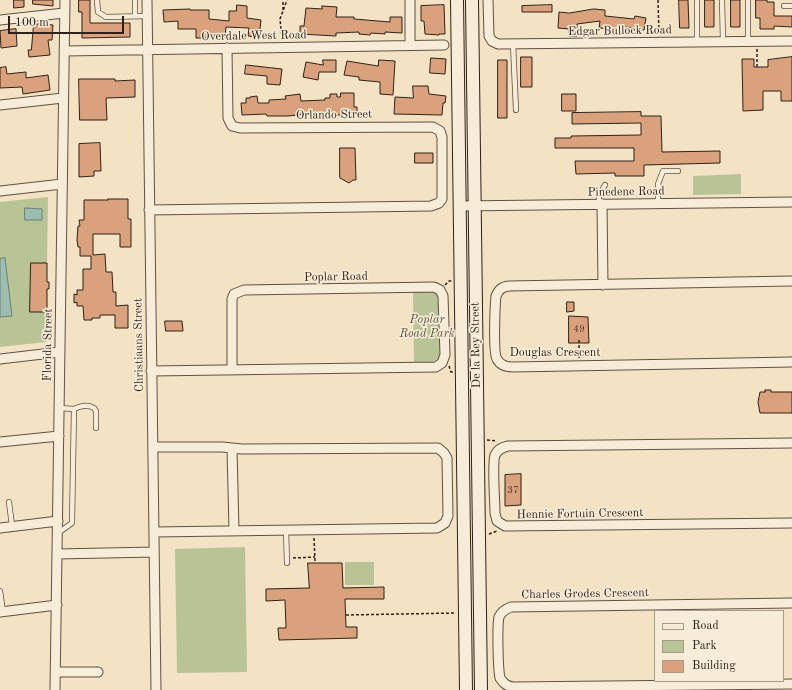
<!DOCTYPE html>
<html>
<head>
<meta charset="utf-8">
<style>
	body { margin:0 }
	#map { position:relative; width:792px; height:690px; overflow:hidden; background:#f3e2c3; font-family:"Old Standard TT",serif }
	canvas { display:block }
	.legend { position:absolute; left:654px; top:610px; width:130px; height:72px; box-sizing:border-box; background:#f7ecd8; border:1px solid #a79b8c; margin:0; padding:5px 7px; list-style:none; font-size:12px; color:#2e2119 }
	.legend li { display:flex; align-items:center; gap:8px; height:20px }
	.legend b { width:20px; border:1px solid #a79b8c }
	.scale { position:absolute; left:8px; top:16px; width:116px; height:18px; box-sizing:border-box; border:2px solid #2e2119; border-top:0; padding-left:5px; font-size:12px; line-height:14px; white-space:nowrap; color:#2e2119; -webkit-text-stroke:3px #f7ecd8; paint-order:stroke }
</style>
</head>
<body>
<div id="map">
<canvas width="792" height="690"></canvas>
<ul class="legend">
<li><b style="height:5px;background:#f7ecd8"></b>Road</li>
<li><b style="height:11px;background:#b8c496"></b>Park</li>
<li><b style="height:11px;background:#daa17d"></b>Building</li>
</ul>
<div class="scale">100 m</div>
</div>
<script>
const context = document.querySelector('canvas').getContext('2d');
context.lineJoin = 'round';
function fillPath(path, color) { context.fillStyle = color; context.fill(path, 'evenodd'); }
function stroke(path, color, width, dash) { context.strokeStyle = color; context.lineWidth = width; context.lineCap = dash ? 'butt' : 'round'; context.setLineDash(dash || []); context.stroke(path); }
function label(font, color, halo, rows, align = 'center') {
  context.font = font + ' "Old Standard TT",serif'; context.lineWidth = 3; context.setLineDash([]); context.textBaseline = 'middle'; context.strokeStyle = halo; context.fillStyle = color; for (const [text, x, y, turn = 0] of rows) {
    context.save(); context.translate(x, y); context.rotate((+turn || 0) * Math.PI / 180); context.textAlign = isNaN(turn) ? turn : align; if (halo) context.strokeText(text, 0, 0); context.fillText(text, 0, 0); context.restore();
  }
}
fillPath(new Path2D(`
	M741 174V194L693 195V176Z
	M48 197 46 342 0 347V202Z
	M413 292C422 292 435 289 439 298L440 355C437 365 424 362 414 362Z
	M245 547 247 672 177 673 175 549Z
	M345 562H374V585H345Z`), '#b8c496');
const water = new Path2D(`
	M25 208 42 209V220H25Z
	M5 258 12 316 0 317V259Z`);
fillPath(water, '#9cbeb0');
stroke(water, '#707f74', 1);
const building = new Path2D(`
	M14 0H24V7L14 8Z
	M33 0H53V6L33 4Z
	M79 0H90V23H130V37L82 38V12H79Z
	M679 0H688L689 28H680Z
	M705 0H714V27H705Z
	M731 0H740V27H731Z
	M756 0H767V2H774V16H792V27L774 26V29H760V18H756Z
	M237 5 247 6V18L261 20 259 37 248 36 249 28 226 27 225 37 209 35V38H196V29H178V21L164 22 163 10 190 9V10H209V19L229 21V11H236Z
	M444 5 445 34H439V35L425 34 424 21H421V6Z
	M552 5V12H522V6Z
	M322 6 337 7 336 17H354V19L390 22V17H402V33L385 32V34L371 33 370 35 359 34V32L336 33V36L300 34V26H304L306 8 322 9Z
	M594 9 605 10V16L634 19 635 16 646 18 644 30 626 27 625 30 599 28 600 21 577 24V36H569V29L558 28 559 12 569 13Z
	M34 24 53 25 52 40H48L50 55 29 57 28 50H31Z
	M16 29 17 46 1 48 0 31Z
	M521 57H532V87H521Z
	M792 57V101H781V91H763V110L743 111 742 59H754V67H768V60Z
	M431 58 446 59 445 74 430 73Z
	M323 60H336V72H319L318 80 303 77 306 62 323 65Z
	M379 60 395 61 393 95 380 94V82L359 80V77L344 75 347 61 378 66Z
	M498 60H507V118H498Z
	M246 65 282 69 280 85 267 84V76L245 74Z
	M6 67 7 74 26 72V78L48 75 50 90 23 94 22 87 0 88V68Z
	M79 79H115V81L135 80V97L106 98 107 120H80Z
	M413 86H428L429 94 446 96 445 103H443L442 115 394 114 395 97 413 98Z
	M341 93H354V107H357V114L337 115V116H324V114H307L288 116H267L266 114 242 115 241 103H246V98H250V97L257 96 258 103H269V100L286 99 285 96 300 94 301 101 325 100V98H330V94H337V97H340Z
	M562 94H576V111H562Z
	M641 112V116H661L662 152 720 151V163L644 165V176H615V173L576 174 575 161H634V148H555V138H571V136L641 135V123L572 124V113Z
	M100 143 101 171H94V176L79 177V144Z
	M340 148H355L356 180H353L349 183 340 178Z
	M415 153H433V163H415Z
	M108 199H128V219H131V247H120V234H93V255L105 254 106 272H112L113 292H116V306L128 305V328H115V315H100V318H92V320H84L83 306H77V302L74 303V294L77 295V290H83V269H91V256H80V247H78L77 240 78 226H80L79 220H84V200H108Z
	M31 263H47V282H49V289H47V312H30Z
	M567 302H574V311L567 312Z
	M569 316 588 317 589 343H569Z
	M165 321H182L183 331H166Z
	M765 390H771V392H792V413H760L758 402 760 392H765Z
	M521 474V505L505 506V475Z
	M308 563H342L343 588 384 587V599H345L346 627H357V638L279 640 278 628H286L285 600 266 601V589L309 588Z`);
fillPath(building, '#daa17d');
stroke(building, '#2e2119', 1);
const lane = new Path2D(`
	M97 0 98 12 106 17 147 16
	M135 0V16
	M697 0V42
	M722 0 723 41
	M748 0V41
	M784 6H792
	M513 44 516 110
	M658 203V184L663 171H678
	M599 204V196L605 185
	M74 409C80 406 88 404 94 408L96 411V428
	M9 502 12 526
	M286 530 287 563
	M58 533 72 523 74 409 59 408
	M0 591 3 612`);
const street = new Path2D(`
	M147 0 156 690
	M410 0V45
	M488 0 489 36 492 41 498 44 792 41
	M0 20 64 13
	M64 51 444 45
	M0 105 63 98
	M0 191 62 184
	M602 204 603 285
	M460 206 792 202
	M149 210 431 206 439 203 442 199V137L440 131 433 127 240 128 232 126 228 118 227 48
	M792 281 509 286C502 287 499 289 496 296 495 306 493 353 497 359 500 365 506 367 513 367L792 362
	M0 359 60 352
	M151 371 436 367 442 363 445 355 443 296 440 290 434 287 244 290 234 294 232 299V370
	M0 442 59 436
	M792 443 508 446C503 447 498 449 495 455 492 463 495 502 495 513L497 521 505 526 792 523
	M153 447H222L242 449 438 448 444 453 447 458 448 516 445 523 437 528 154 532
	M232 448 234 531
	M0 528 58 521
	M57 554 154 552
	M792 603 511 607C506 609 501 612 499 617 497 626 498 669 500 678 504 684 507 686 513 687L792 684
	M0 612 57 605
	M56 672H98
	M55 690 65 0`);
const secondary = new Path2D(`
	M457 0 466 690
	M472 0 481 690`);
stroke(lane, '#5f5144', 6);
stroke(street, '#5f5144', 11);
stroke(secondary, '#2e2119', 14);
stroke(new Path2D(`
	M658 0 659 34
	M283 10V0
	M282 39 280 19 287 0
	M757 49V67
	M445 285 449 281H452
	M579 340V358
	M449 366 451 372H453
	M487 440 497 441
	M489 534 497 531
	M314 538 315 561
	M293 558 315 557
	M346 615 456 613`), '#2e2119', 1.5, [3, 2]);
stroke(lane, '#f7ecd8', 4.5);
stroke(street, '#f7ecd8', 9);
stroke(secondary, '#f7ecd8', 12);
label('10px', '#594132', null, [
	["49",579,329],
	["37",513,490]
]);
label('12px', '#2e2119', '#f7ecd8', [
	["Edgar Bullock Road",620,31,-1],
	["Overdale West Road",254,36,-1],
	["Orlando Street",334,115,-1],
	["Pinedene Road",626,192,-1],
	["Poplar Road",336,277,-1],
	["Florida Street",48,345,-89],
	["Christiaans Street",139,345,-91],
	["De la Rey Street",476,345,-91],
	["Douglas Crescent",555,353],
	["Hennie Fortuin Crescent",580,514,-1],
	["Charles Grodes Crescent",585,594,-1]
]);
label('italic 12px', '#57523e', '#f7ecd8', [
	["Poplar",427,320],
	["Road Park",427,334]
]);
</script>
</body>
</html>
